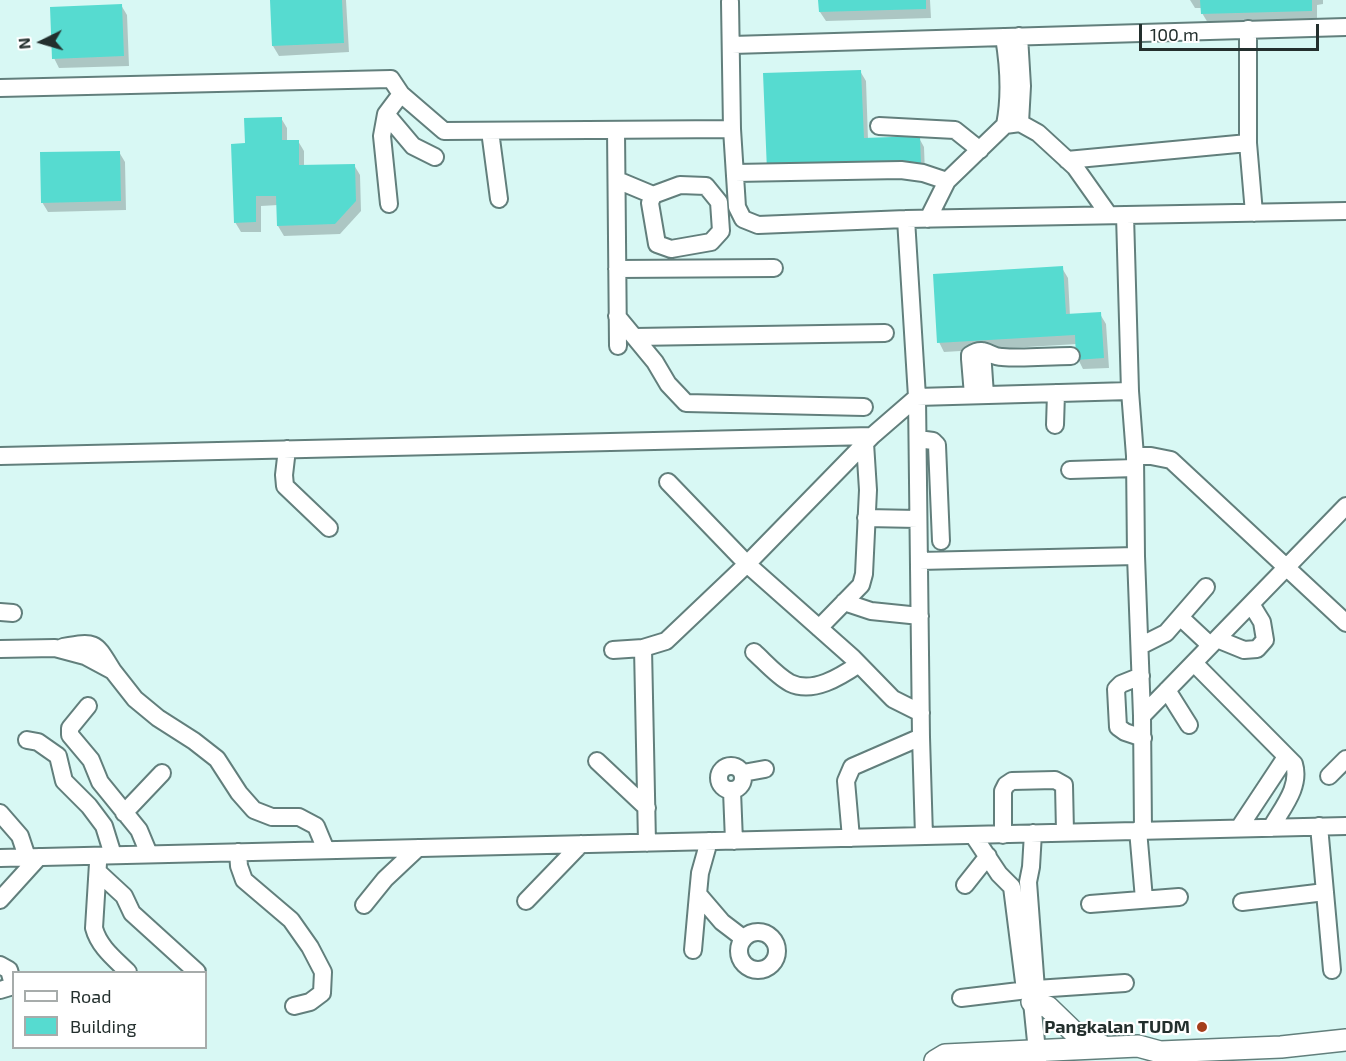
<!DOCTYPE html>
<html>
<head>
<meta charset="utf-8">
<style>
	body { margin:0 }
	#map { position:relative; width:1346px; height:1061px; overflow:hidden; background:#d8f8f4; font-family:"Exo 2",sans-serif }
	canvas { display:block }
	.legend { position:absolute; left:12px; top:971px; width:195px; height:78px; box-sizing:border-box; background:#fff; border:2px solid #a7acab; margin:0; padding:8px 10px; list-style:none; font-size:18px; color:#232f2d }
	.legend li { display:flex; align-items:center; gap:12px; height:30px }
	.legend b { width:30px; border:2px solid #a7acab }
	.north { position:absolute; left:12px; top:12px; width:60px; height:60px; -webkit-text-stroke:4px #fff; paint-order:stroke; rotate:265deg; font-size:16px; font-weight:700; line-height:24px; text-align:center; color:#232f2d }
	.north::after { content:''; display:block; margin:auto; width:21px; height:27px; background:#232f2d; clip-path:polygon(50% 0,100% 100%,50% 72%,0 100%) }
	.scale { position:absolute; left:1139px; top:24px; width:180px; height:27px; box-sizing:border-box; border:3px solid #232f2d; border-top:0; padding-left:8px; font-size:18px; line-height:21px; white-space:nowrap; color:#232f2d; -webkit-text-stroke:4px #fff; paint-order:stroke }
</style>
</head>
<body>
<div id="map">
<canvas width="1346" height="1061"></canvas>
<ul class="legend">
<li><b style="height:8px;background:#fff"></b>Road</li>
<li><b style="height:16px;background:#56dbd0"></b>Building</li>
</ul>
<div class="north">N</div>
<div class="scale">100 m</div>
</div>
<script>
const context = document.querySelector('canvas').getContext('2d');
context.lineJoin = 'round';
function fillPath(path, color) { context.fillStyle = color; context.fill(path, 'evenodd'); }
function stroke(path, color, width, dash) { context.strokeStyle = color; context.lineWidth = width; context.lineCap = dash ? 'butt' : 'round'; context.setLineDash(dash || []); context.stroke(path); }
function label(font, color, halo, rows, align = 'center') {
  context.font = font + ' "Exo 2",sans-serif'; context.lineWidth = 4.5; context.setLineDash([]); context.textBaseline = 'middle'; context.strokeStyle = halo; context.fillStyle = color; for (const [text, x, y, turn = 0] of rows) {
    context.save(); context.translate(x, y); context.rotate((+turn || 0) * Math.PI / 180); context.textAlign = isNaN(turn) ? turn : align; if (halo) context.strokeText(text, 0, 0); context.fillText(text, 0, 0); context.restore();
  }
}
fillPath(new Path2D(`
	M271 0H346L349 52 279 56 273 46Z
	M820 0H930L931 18 826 21 820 12Z
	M1190 0H1323V4L1317 5V20L1208 23 1202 13V8H1195Z
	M121 5 127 15 129 66 59 68 54 58Z
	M860 71 866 81 868 139 919 138 924 147 925 174 774 180Z
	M281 118 287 128V141H298L304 151V167L354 165 360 175 361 211 340 234 284 236 278 226V205L261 206V232H241L235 222 247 145Z
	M119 152 125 162 126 210 48 212 42 202Z
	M1062 268 1068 278 1070 316 1100 314 1106 324 1109 368 1083 369 1078 359 1077 344 944 352 939 342Z
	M1206 1025 1208 1030 1200 1031 1199 1026Z`), '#0003');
fillPath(new Path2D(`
	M270 0H342L344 43 272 46Z
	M818 0H926V9L819 12Z
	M1200 0H1312V11L1201 14Z
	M122 4 124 56 52 59 50 7Z
	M861 70 864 138 920 136 921 165 767 171 763 73Z
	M282 117V140H299V165L355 164 356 201 335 224 277 226 276 196H256V222L234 223 231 144 245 143 244 118Z
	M120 151 121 201 41 203 40 152Z
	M1063 266 1066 314 1101 312 1104 358 1076 360 1075 335 937 343 933 274Z`), '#56dbd0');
const minor = new Path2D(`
	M730 2 732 129 737 207 743 219 758 225 906 219 1346 211
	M1248 29V143L1254 213
	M1019 36 1022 86 1020 123
	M1004 37C1009 67 1011 95 1005 125
	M732 45 1346 27
	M0 88 391 79 401 94 444 131 732 129
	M386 114 413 146 435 157
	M879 126 955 130 980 150
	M616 130 618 346
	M490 131 499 199
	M1067 160 1248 143
	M735 173 901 170 923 173 947 181
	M617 180 653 195
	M680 185 706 186 719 202 721 231 711 242 671 249 657 244 650 203 653 195Z
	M389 204 382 136 386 114 401 94
	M1125 215 1130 391 1135 456 1136 556 1142 716 1143 830
	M906 219 917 397 921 737 924 836
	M928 219 947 181 1005 125 1020 123 1038 133 1075 167 1109 215
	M617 269 774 268
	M617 316 655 362 668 384 686 403 864 407
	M635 337 885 333
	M982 351 985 395
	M973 395 970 359V355C985 345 989 357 1002 357 1024 359 1048 356 1071 356
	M1055 425 1056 393
	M918 439 933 441 937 445 941 541
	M287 449 284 475 285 486 329 528
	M0 456 872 436
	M1135 456H1151L1171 460 1346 623
	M1070 470 1135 468
	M668 482 747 564 853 658 893 699 921 713
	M866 518 918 519
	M919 561 1136 556
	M844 602 871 611 920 616
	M0 612 13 613
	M1180 617 1210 645
	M819 628 861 585 864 574 868 490 865 443
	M1217 639 1244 650 1257 649 1265 640 1262 622 1251 604
	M1140 646 1166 633 1206 587
	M63 647C97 641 95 642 113 671
	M643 648 647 843
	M0 649 55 648 85 656 113 671 135 699 158 718 194 741 217 759 239 793 254 810 272 817H299L316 826 326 850
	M613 650 643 648 666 641 747 564 872 436 917 397 1130 391
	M754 652C765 662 777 676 790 683 813 694 840 677 859 664
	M1194 663 1294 764C1301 787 1282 808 1271 828
	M1141 676 1121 684 1116 689 1118 727 1125 732 1143 738
	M1167 690 1189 725
	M88 706 70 728V735L91 760 100 782 139 830 149 854
	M1142 716 1346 506
	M27 740 38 742 58 756 64 781 89 806 104 826 113 855
	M597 761 647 808
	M719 778a12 12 0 1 1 24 0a12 12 0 1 1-24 0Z
	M743 773 765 769
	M1329 776 1346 759
	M732 791 734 841
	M0 813 20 836 27 857
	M124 813 162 773
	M1319 826 1332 970
	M1239 828 1286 757
	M1138 830 1144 899
	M973 835 999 874 1012 887 1025 990 1031 994 1032 1002 1038 1061
	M1003 835V791L1006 785 1012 781 1055 780 1064 785 1065 832
	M851 838 846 781 852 767 921 737
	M709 841 700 873 698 894 722 922 743 938
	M238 852 239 866 244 880 291 920 310 947 323 972 322 993 310 1002 294 1006
	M0 858 1346 826
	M98 863 94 928C99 947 115 959 128 972
	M98 872 124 896 132 913 197 972
	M965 885 988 856
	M0 900 39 857
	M526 901 581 844
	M1242 902 1325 892
	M1090 904 1179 897
	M364 905 385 879 418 848
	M739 951a19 19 0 1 1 38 0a19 19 0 1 1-38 0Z
	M693 950 698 894
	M0 965 9 970 12 981 10 987 0 990
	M1031 994 1036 989 1028 882 1031 867 1033 833
	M961 998 1036 989 1125 983`);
const major = new Path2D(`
	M1032 1002 1048 1007 1079 1037 1101 1045
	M935 1061 945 1055 1138 1046 1160 1052 1281 1047 1346 1040`);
stroke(minor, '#627f7c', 20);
stroke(major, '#627f7c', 24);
stroke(minor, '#fff', 16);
stroke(major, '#fff', 21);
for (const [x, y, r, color] of [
	[1202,1027,6,"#a53e1b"]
]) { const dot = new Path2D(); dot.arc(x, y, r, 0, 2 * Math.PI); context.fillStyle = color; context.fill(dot); stroke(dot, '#fff', 2); }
label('bold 18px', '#232f2d', '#fff', [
	["Pangkalan TUDM",1190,1027]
], 'right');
</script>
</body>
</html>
